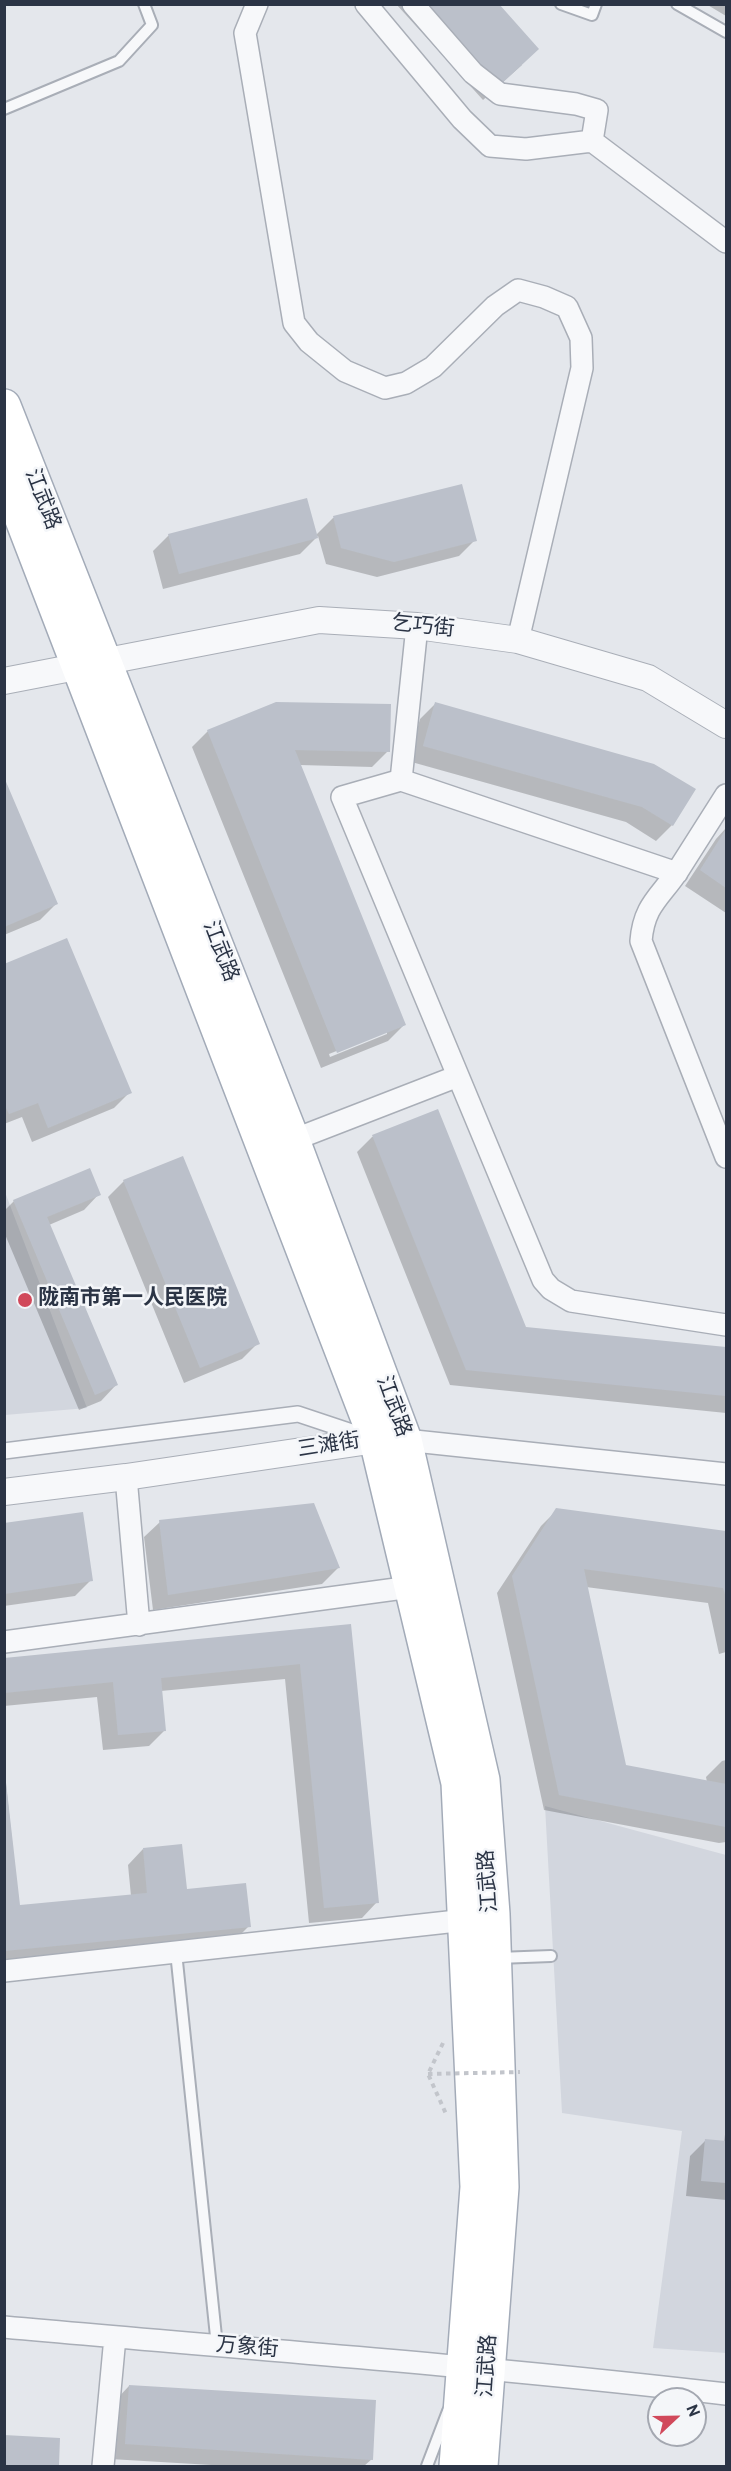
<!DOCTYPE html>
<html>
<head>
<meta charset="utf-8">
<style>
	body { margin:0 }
	#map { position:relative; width:731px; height:2471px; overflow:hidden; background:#e4e7ec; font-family:Overpass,sans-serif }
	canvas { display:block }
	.frame { position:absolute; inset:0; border:6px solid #2b3445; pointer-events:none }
	.north { position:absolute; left:647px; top:2387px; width:60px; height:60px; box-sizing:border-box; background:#f4f6f9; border:2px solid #a4a8b1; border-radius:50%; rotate:68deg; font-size:16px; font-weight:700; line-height:24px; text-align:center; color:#2b3445 }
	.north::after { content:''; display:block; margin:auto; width:21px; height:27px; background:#d1495b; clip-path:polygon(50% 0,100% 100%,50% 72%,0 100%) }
</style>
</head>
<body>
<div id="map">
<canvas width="731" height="2471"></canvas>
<div class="frame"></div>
<div class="north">N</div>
</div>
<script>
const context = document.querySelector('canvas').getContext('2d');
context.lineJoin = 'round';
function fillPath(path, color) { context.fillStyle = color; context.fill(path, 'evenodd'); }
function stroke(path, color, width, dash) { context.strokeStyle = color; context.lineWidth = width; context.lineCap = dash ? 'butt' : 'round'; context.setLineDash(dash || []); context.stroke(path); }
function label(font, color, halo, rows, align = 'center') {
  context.font = font + ' Overpass,"Noto Sans SC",sans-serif'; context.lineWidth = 5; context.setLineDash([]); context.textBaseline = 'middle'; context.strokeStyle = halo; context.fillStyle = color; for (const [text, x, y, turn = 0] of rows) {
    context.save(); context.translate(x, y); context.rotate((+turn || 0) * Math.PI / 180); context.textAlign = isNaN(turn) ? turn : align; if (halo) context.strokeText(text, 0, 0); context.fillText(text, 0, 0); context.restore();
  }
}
fillPath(new Path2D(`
	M4 1192H5L87 1408 5 1415Z
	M545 1806 726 1855V2353L653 2348 682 2131 562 2113Z`), '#d2d6de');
fillPath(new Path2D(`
	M396 4H497L522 65 483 100Z
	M706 4H726V16Z
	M461 485 475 540 459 556 377 577 326 564 318 536 300 554 163 589 153 551 169 535 315 536 333 518Z
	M435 704 654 765 672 825 656 841 626 822 408 761 420 719Z
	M208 731 388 751 372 767 300 765 404 1025 388 1041 321 1068 192 747ZM387 1031V1034L330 1057 329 1054Z
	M4 780 56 904 40 920 4 935Z
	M726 828V913L685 886 716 839Z
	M4 965 130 1092 114 1108 32 1142 22 1117 4 1124Z
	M437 1111 525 1329 726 1349V1413L450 1385 357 1152 372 1137Z
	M124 1181 258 1343 242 1359 184 1383 108 1197Z
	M99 1194 84 1210 49 1225 116 1385 101 1401 79 1410 4 1232V1211L14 1201Z
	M557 1510 726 1533V1652L719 1654 708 1603 586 1587 625 1766 707 1782 706 1777 722 1761 726 1760V1842L719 1843 544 1810 497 1593 541 1526Z
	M160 1522 338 1568 322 1584 153 1610 144 1537Z
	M4 1524 91 1580 75 1596 4 1606Z
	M350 1626 377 1902 362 1918 309 1923 285 1679 161 1691 165 1730 149 1746 103 1750 97 1697 4 1706V1659Z
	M4 1765 19 1907 131 1896 128 1865 143 1849 185 1891 249 1926 233 1942 4 1964Z
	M726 2126V2200L686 2196 690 2156 705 2141 724 2143Z
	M129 2386 372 2459 364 2466H228L110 2459 114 2402Z
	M4 2437 59 2439 58 2466H4Z`), '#0003');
fillPath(new Path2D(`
	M426 4H499L539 49 499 86Z
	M462 484 477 541 394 562 341 548 333 516Z
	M307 498 318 538 179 574 168 534Z
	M276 702 391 704 390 752 295 750 406 1025 337 1053 207 730Z
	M435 702 654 764 696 789 673 826 642 807 423 746Z
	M4 777 58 904 4 927Z
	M726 829V888L700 870Z
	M67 938 132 1093 48 1128 38 1103 9 1114 4 1104V964Z
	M438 1109 526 1327 726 1347V1396L466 1370 372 1135Z
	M183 1156 260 1344 200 1368 123 1180Z
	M90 1168 101 1195 47 1217 118 1385 95 1395 13 1200Z
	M314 1503 340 1568 168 1595 159 1520Z
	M556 1508 726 1531V1597L723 1588 584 1569 626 1765 726 1784V1827L559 1795 512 1576Z
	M83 1512 93 1581 4 1594V1523Z
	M351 1624 379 1903 324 1908 300 1664 161 1678 166 1731 118 1735 113 1682 4 1693V1658Z
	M4 1765 20 1905 147 1893 143 1848 182 1844 187 1889 246 1883 251 1927 4 1951Z
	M705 2139 726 2141V2183L701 2181Z
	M129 2385 376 2400 373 2460 125 2444Z
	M4 2435 60 2438 59 2466H4Z`), '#bbc0ca');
const service = new Path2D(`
	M561 4 592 15 596 4
	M677 4 726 32
	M4 109 119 61 152 25 144 4
	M176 1952 217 2346
	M498 1958 551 1956
	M427 2466 448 2411`);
const pedestrian = new Path2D(`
	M4 1451 298 1414 367 1437`);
const minor = new Path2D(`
	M257 4 245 33 294 323 309 342 345 371 385 388 406 383 433 367 495 306 518 290 544 297 567 307 581 338 582 368 518 640
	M366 4 462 119 490 146 526 149 592 141 726 242
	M413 4 473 73 500 94 576 104 597 110 592 141
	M401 780 417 626
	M726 795C711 819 695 844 679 869 661 897 644 904 641 941L726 1157
	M677 873 401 780 342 797 543 1280 551 1289 571 1301 726 1325
	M293 1140 458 1076
	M405 1440 726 1474
	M126 1477 139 1625
	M4 1642 411 1587
	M4 1971 466 1920
	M4 2327C245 2349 487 2366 726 2394
	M103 2466 115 2337`);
const tertiary = new Path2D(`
	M4 681 319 620 417 626 518 640 648 678 726 725
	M4 1492 126 1477 376 1440H394`);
const primary = new Path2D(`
	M4 406 293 1140 405 1440 483 1780 493 1914 502 2187 481 2466
	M4 473 376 1440 458 1783 477 2187 456 2466`);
stroke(service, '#a9aeb7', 14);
stroke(pedestrian, '#a9aeb7', 18);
stroke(minor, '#a9aeb7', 24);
stroke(tertiary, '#a9aeb7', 28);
stroke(primary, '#a3abb8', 36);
stroke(new Path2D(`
	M443 2043 428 2074 447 2116`), '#c2c5cb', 4, [4.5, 4.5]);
stroke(service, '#f7f8fa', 10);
stroke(pedestrian, '#f7f8fa', 15);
stroke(minor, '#f7f8fa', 21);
stroke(tertiary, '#f7f8fa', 26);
stroke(primary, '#fff', 33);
stroke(new Path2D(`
	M428 2074 520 2072`), '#c2c5cb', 4, [4.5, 4.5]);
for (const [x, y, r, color] of [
	[25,1300,8,"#d1495b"]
]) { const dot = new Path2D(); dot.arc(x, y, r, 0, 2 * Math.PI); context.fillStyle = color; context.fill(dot); stroke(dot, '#f4f6f9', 2); }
label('21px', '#2b3445', '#f4f6f9', [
	["江武路",41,500,69],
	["乞巧街",423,628,6],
	["江武路",219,952,69],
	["江武路",392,1407,70],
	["三滩街",329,1447,-9],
	["江武路",490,1881,-94],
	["万象街",247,2349,5],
	["江武路",489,2366,-86]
]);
label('bold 21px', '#2b3445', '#f4f6f9', [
	["陇南市第一人民医院",38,1300]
], 'left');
</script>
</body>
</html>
